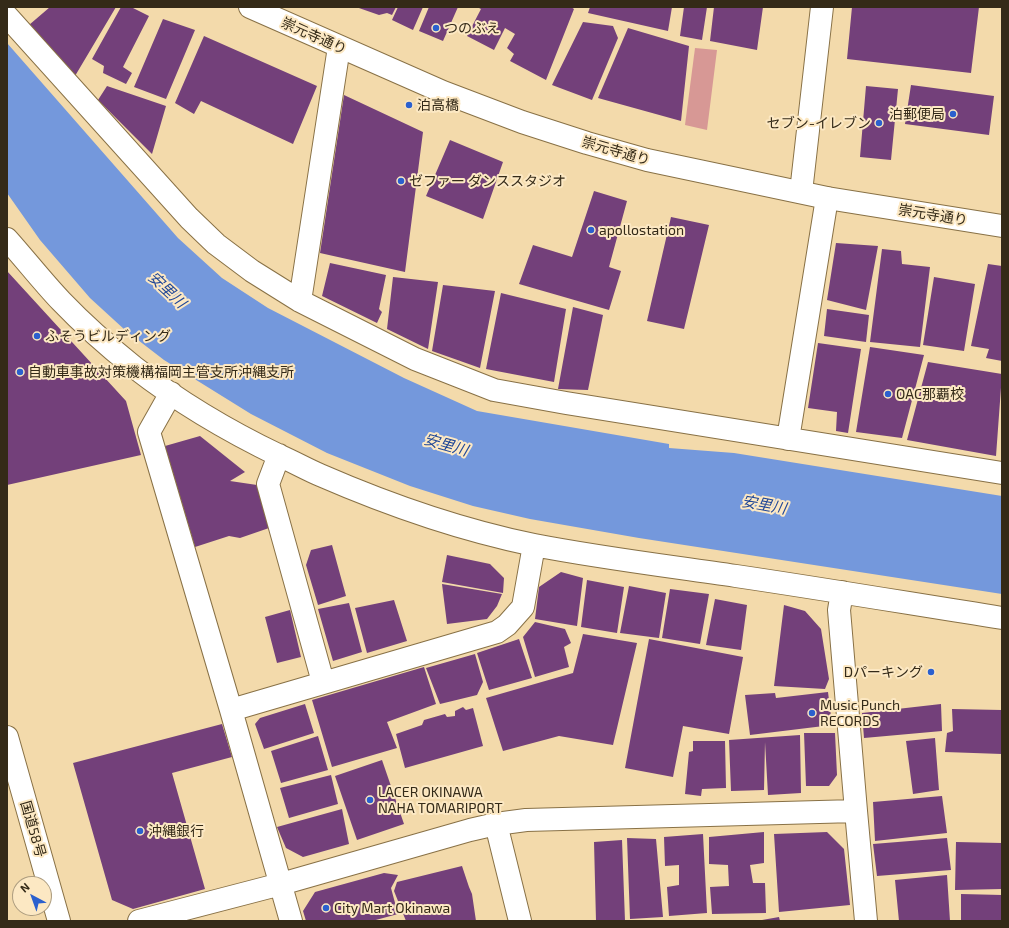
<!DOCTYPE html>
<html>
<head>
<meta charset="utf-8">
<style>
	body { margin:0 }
	#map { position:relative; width:1009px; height:928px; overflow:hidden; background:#f3daab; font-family:"Exo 2",sans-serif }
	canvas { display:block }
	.frame { position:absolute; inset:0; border:8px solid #342a18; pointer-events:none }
	.north { position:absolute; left:12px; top:876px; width:40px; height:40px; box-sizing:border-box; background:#fce8c3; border:1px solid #ac9c7f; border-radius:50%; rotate:319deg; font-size:11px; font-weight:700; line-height:16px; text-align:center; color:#342a18 }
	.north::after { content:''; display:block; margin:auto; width:14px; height:18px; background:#2b60ce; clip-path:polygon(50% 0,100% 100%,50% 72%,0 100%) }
</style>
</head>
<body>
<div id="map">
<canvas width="1009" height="928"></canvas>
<div class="frame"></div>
<div class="north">N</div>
</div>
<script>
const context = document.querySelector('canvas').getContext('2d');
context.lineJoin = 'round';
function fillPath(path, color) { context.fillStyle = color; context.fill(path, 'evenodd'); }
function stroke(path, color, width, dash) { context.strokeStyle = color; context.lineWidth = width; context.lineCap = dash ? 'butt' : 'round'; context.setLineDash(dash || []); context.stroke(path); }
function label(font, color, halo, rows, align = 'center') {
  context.font = font + ' "Exo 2","Noto Sans JP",sans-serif'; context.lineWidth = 4; context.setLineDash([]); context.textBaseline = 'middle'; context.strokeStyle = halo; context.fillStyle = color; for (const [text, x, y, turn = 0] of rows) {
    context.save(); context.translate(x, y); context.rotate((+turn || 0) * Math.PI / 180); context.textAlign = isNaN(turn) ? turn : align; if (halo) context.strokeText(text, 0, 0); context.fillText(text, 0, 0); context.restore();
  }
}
fillPath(new Path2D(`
	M695 48 717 50 707 130 685 125Z`), '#d79895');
fillPath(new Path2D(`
	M7 43 178 238 222 278 268 308 404 378 477 411 669 444V448L734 453 1002 496V594L639 538 530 519 473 506 410 486 327 453 251 414 164 360 125 330 90 298 40 240 7 193Z`), '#7498dc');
fillPath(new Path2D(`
	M50 7H116L75 76 29 25Z
	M121 7H131L149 16 123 67 132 73 126 84 103 73 104 66 92 59Z
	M356 7H396L392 15 387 13 379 15Z
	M398 7H423L413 30 392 20Z
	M429 7H458L443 41 419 31Z
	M477 7H571L574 9 546 80 510 61 514 54 507 48 515 34 505 28 494 50 467 36 481 9Z
	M590 7H672L668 31 588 13Z
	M684 7H707L702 40 680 36Z
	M714 7H763L757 50 710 41Z
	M852 7H979L971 73 847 59Z
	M163 19 195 30 166 99 134 87Z
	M583 22 613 26 618 38 592 100 552 85Z
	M628 28 689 46 681 121 598 98Z
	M204 36 317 86 293 144 201 101 194 114 175 103Z
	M911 85 994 96 989 135 905 124Z
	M107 86 166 106 152 154 98 100Z
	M866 86 898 89 891 160 860 157Z
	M344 95 423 132 405 272 320 253Z
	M450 140 503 162 483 219 426 196Z
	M594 191 627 201 609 267 621 271 609 310 519 284 533 245 572 257Z
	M671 217 709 225 684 329 647 321Z
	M836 243 878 246 866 310 827 300Z
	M882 249 901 251 902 264 930 267 920 347 870 342Z
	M330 263 386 275 379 309 382 312 377 323 322 296Z
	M988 264 1002 266V361L986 358 989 349 971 346Z
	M7 271 126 401 141 455 7 485Z
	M393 277 438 282 428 349 387 329Z
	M934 277 975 284 964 351 923 345Z
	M443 285 495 291 480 368 432 351Z
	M501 293 566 309 554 382 486 369Z
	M573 307 603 315 588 390 558 389Z
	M827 309 869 315 866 342 824 336Z
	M818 343 861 349 848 433 836 431 837 412 808 408Z
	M870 347 924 355 902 438 856 432Z
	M928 362 1002 374 996 456 907 440Z
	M200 436 245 472 230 481 257 485 269 528 240 538 229 536 195 547 165 446Z
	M332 545 346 596 318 605 306 565 311 550Z
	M447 555 490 564 504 578 503 593 442 582Z
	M561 572 583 578 577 626 535 619 539 587Z
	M587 580 624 587 617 633 581 627Z
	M442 584 502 594 497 606 487 619 447 624Z
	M629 586 666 593 659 638 620 633Z
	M670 589 709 594 700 644 662 638Z
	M715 599 747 605 741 650 706 645Z
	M394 600 407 641 367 653 355 608Z
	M349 603 362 652 333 661 318 609Z
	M784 605 805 611 821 629 829 679 825 689 774 686Z
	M290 610 301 657 277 663 265 617Z
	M535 622 565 629 571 643 564 647 569 667 535 677 523 637Z
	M583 634 637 643 613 745 559 736 503 751 486 698 573 673Z
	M519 639 532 678 489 690 477 653Z
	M649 639 743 657 729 734 683 726 673 777 625 768Z
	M475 654 483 682 477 695 440 704 426 668Z
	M424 667 436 704 387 722 397 748 332 767 312 700Z
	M828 692 832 725 750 735 745 695 775 693 776 698Z
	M305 704 314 733 264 749 255 724 260 718Z
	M941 704 942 731 864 738 862 713Z
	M463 707 466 710 473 708 483 746 405 768 396 734 422 725 424 720 445 714 447 717 455 716V711Z
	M952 709 1002 710V754L945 752 947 733 953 731Z
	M222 724 232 757 172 773 205 889 133 909 112 900 73 763Z
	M804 733H835L837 775 829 786H806Z
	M800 735 801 793 768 795 765 742 764 790 731 791 729 740Z
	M318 736 328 770 281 783 271 751Z
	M935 738 939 790 913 794 906 741Z
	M693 741H725L726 788 702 789 701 796 685 794 689 752 693 751Z
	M382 760 404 824 357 840 335 776Z
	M331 775 338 804 289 818 280 788Z
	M942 796 947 833 875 841 873 802Z
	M342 809 349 844 303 857 286 848 277 827Z
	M764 832V863L750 865 753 883H765L766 913 712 914 710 887 729 886 728 865 709 864V837Z
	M827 832 844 849 850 905 779 912 774 834Z
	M703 834 707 913 669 916 667 887 679 885V865L665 866 664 837Z
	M627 838 656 839 663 917 630 919Z
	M947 838 951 870 877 876 873 844Z
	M622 840 625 921H596L594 842Z
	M956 842 1002 843V889L955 890Z
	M462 866 469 887 472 894 476 921H406L394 891 397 882Z
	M384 873 398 875 391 888 398 914 372 921H306L303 911 315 892Z
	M947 875 950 921H899L895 880Z
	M961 894 1002 895V921H961Z
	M779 917 780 921H762V920Z`), '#73407a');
const minor = new Path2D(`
	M7 16 189 218 216 244 252 271 300 301 415 359 494 390 566 403 1002 473
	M801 192 822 7
	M7 239C25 259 42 281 61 301 84 325 109 347 134 367 179 402 230 432 280 456 294 462 306 469 320 475 389 505 461 530 534 545 601 558 668 566 736 576 824 589 913 604 1002 618
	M300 301 339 47
	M171 393 149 432 231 710 291 921
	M788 439 827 198
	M279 455 268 484 323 682
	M842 592 839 610 856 811 866 921
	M231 710 497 632 507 625 523 607 534 545
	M496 824 520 921
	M139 921 281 884 470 830 496 824 526 820 856 811`);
const major = new Path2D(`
	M250 7 443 92 522 122 587 143 647 160 827 198 1002 226`);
const highway = new Path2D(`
	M7 737 59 921`);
stroke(minor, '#887146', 24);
stroke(major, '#887146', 24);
stroke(highway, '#887146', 24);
stroke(minor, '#fff', 22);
stroke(major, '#fff', 22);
stroke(highway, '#fff', 22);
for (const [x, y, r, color] of [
	[436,28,4,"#2b60ce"],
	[409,105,4,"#2b60ce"],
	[953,114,4,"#2b60ce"],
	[879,123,4,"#2b60ce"],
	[401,181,4,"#2b60ce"],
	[591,230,4,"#2b60ce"],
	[37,336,4,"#2b60ce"],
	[20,372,4,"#2b60ce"],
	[888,394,4,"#2b60ce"],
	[931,672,4,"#2b60ce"],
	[812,713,4,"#2b60ce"],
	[370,800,4,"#2b60ce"],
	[140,831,4,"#2b60ce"],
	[326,908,4,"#2b60ce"]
]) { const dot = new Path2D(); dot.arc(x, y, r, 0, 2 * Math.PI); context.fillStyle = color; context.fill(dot); stroke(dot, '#fce8c3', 1.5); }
label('14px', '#342a18', '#fce8c3', [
	["つのぶえ",444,28],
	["泊高橋",417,105],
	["泊郵便局",945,114,"right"],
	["セブン-イレブン",871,123,"right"],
	["ゼファー ダンススタジオ",409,181],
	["apollostation",599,230],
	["ふそうビルディング",45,336],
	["自動車事故対策機構福岡主管支所沖縄支所",28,372],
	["OAC那覇校",896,394],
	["Dパーキング",923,672,"right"],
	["Music Punch",820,705],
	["RECORDS",820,721],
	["LACER OKINAWA",378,792],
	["NAHA TOMARIPORT",378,808],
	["沖縄銀行",148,831],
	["City Mart Okinawa",334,908]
], 'left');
label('14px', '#342a18', '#fce8c3', [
	["崇元寺通り",314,36,24],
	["崇元寺通り",616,151,16],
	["崇元寺通り",933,215,9],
	["国道58号",33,829,74]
]);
label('italic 15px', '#204797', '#fce8c3', [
	["安里川",167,290,43],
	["安里川",446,445,16],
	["安里川",764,505,10]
]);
</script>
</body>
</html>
